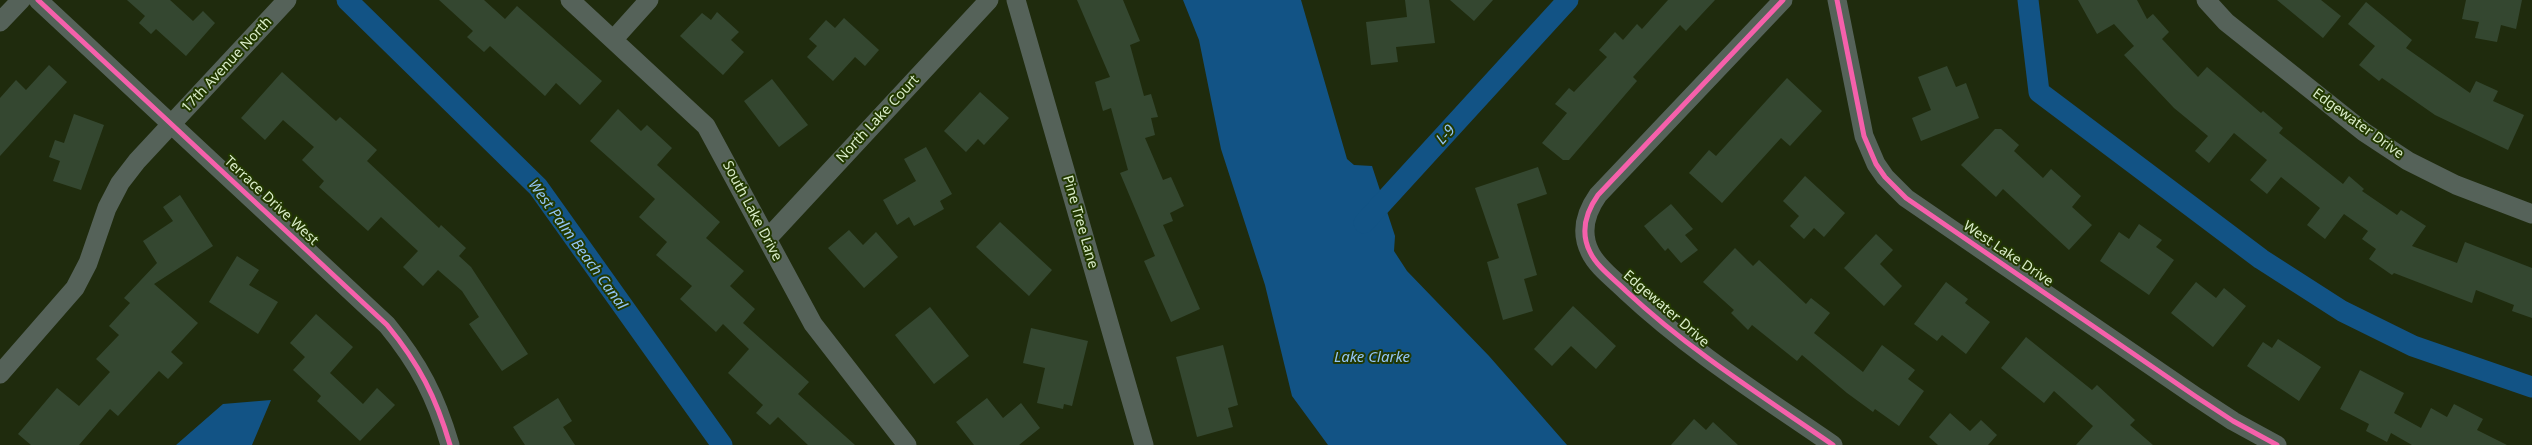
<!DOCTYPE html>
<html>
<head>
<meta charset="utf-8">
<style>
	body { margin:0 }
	canvas { display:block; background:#1f2b0d }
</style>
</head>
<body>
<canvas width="2532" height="445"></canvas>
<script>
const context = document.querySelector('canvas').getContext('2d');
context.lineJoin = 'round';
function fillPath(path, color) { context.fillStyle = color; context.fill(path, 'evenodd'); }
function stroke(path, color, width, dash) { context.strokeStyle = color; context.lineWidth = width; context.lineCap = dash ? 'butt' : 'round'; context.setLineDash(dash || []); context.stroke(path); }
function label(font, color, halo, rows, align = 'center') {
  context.font = font + ' "Noto Sans",sans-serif'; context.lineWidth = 4; context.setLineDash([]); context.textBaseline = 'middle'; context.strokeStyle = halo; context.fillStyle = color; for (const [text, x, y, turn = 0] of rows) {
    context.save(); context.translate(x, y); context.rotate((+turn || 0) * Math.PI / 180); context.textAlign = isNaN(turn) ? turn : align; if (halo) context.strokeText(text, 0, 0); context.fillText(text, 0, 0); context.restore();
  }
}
fillPath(new Path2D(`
	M1183 0H1301L1347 159 1354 165 1372 166 1395 236 1394 251 1407 271 1489 356 1567 445H1328L1292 396 1265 285 1221 149 1199 40Z
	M271 400 252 445H176L223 404Z`), '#125385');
stroke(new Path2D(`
	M347 0 538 187 722 445
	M2028 0 2039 92 2261 259 2342 311 2413 346 2532 387
	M1364 223 1568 0`), '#125385', 21);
fillPath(new Path2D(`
	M127 0H170L193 21 203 11 215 23 186 56 156 29 151 34 139 23 145 16Z
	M439 0H484L505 19 517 6 602 81 580 105 556 83 545 96 490 46 484 52 467 37 473 31Z
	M1077 0H1123L1140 41 1130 45 1144 96 1151 94 1158 117 1151 118 1155 135 1145 138 1163 180 1171 177 1184 206 1170 213 1173 221 1163 225 1200 309 1171 322 1144 261 1155 256 1120 173 1128 170 1111 108 1103 111 1095 82 1110 77Z
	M1405 0H1429L1435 43 1396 47 1398 62 1371 65 1366 22 1407 17Z
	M1450 0H1493L1474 21Z
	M1668 0H1715L1686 31 1680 25 1633 77 1637 81 1569 160H1563L1542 143 1567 113 1555 104 1569 88 1574 92 1607 57 1599 50 1615 32 1623 40 1637 24 1642 29Z
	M2078 0H2137L2147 19 2153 14 2169 32 2162 39 2198 77 2207 67 2261 113 2263 111 2283 128 2279 133 2343 184 2349 176 2364 189 2362 191 2397 215 2401 210 2426 226 2412 246 2457 263 2465 242 2532 268V318L2512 311 2514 305 2476 290 2472 303 2394 273 2392 275 2369 259 2376 249 2362 239 2368 231 2344 214 2325 239 2307 225 2320 208 2281 177 2267 194 2250 180 2267 160 2234 133 2209 163 2195 151 2208 136 2174 108 2124 55 2134 46 2114 24 2097 34Z
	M2277 0H2321L2341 16 2323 38Z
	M2466 0H2522L2516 29 2501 25 2497 42 2475 38 2479 22 2462 19Z
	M2366 2 2412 40 2406 48 2470 93 2476 81 2498 91 2493 101 2524 115 2508 150 2435 115 2382 78 2379 81 2359 65 2375 46 2348 24Z
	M717 12 739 32 731 40 744 52 723 75 680 36 702 13 711 20Z
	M844 18 879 50 865 66 855 57 833 81 807 57 817 46 809 39 826 20 835 28Z
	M49 65 67 82 0 156V98L16 80 26 90Z
	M1947 66 1956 87 1966 83 1979 118 1921 141 1912 118 1931 110 1918 77Z
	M282 72 336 121 340 117 377 150 367 161 439 228 441 225 466 248 459 256 471 267 528 354 502 371 469 324 479 317 462 291 438 270 423 286 403 267 418 251 381 217 368 231 319 187 324 181 302 160 314 147 283 120 265 140 241 118Z
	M1787 78 1822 111 1790 146 1781 138 1722 203 1689 173 1709 150 1716 156Z
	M772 79 808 125 779 147 744 101Z
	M980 92 1009 118 984 145 978 139 966 152 944 131Z
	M618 109 641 131 647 125 672 148 657 165 720 222 706 238 744 271 730 286 755 309 743 323 809 382 798 394 855 445H808L778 417 770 425 756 413 763 405 728 373 749 349 723 324 716 332 680 299 692 286 656 255 667 242 639 217 655 199 590 141Z
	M74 114 104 125 81 190 53 181 60 161 49 157 55 140 64 143Z
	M1995 129H2001L2019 145 2014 151 2043 178 2051 169 2081 196 2072 207 2092 225 2069 250 2003 189 1996 197 1961 165Z
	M926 147 952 194 940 201 944 209 914 226 909 217 897 225 883 200 916 181 904 159Z
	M1538 167 1547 194 1517 204 1537 275 1524 279 1533 311 1503 320 1487 262 1499 258 1475 188Z
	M1805 176 1845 213 1824 237 1814 228 1804 239 1790 226 1799 216 1783 201Z
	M180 195 213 246 154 284 198 323 171 352 183 363 168 379 159 371 118 416 110 409 79 445H31L18 434 57 388 79 406 110 372 96 359 119 335 109 326 130 303 124 298 157 263 143 241 173 221 163 207Z
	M1671 204 1693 229 1685 235 1698 250 1681 263 1668 248 1665 251 1644 226Z
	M1000 222 1052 270 1029 296 976 247Z
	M2139 224 2162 240 2156 247 2174 260 2149 295 2100 261 2119 232 2129 239Z
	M849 230 863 245 876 232 898 257 864 288 828 248Z
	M1876 234 1893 250 1880 264 1902 286 1884 306 1844 268Z
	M1735 248 1753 266 1759 260 1806 304 1811 298 1830 313 1814 333 1863 372 1882 345 1915 370 1908 379 1924 391 1899 426 1875 409 1873 412 1847 393 1802 355 1797 361 1752 325 1748 330 1731 313 1734 310 1703 282Z
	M237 256 259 270 249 285 278 302 258 334 209 302Z
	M1946 282 1968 299 1965 303 1990 322 1966 354 1942 335 1937 341 1914 324Z
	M2196 282 2216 298 2224 288 2246 306 2213 347 2171 313Z
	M1573 306 1616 346 1596 369 1571 346 1552 366 1534 349Z
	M930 307 969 356 934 384 895 335Z
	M316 314 353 347 330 373 363 404 377 388 395 405 360 441 317 401 321 396 293 370 305 357 290 343Z
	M1031 328 1088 341 1072 406 1064 404 1063 409 1037 403 1045 368 1023 363Z
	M2026 337 2092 390 2097 385 2135 420 2130 425 2153 445H2076L2093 426 2054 391 2044 403 2001 368Z
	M2278 339 2321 367 2299 401 2247 366 2263 342 2272 348Z
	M1223 345 1238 405 1228 408 1233 427 1197 437 1176 357Z
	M2360 370 2404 393 2394 413 2421 428 2431 408 2447 417 2454 404 2483 419 2477 430 2507 445H2412L2391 433 2387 442 2366 431 2369 424 2340 409Z
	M558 398 572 421 563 427 575 445H525L513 427Z
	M987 398 1003 418 1021 403 1040 428 1019 445H974L956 422Z
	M1950 413 1970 431 1981 420 1997 435 1988 445H1938L1929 437Z
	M1694 419 1706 430 1713 422 1738 445H1671Z`), '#344730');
stroke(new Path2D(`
	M38 0 387 325C419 364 436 397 450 445
	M570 0 706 126 813 324 907 445
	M1016 0 1144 445
	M1783 0 1598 195C1586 212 1580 232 1590 252 1597 267 1614 279 1626 291 1689 350 1762 396 1833 445
	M1837 0 1864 136 1876 164 1885 177 1906 198 2195 396 2233 421 2277 445
	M2206 0 2226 22 2364 132 2408 161 2456 185 2532 214
	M0 22 21 0
	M613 40 649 0
	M767 239 989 0
	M0 374 75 288 88 263 107 208 120 183 137 161 287 0`), '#556259', 19);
stroke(new Path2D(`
	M38 0 387 325C419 364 436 397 450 445
	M1783 0 1598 195C1586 212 1580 232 1590 252 1597 267 1614 279 1626 291 1689 350 1762 396 1833 445
	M1837 0 1864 136 1876 164 1885 177 1906 198 2195 396 2233 421 2277 445`), '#f560ab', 5);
label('14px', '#daedc9', '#223800', [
	["17th Avenue North",227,65,-47],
	["North Lake Court",878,119,-47],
	["Edgewater Drive",2358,124,36],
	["Terrace Drive West",271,201,43],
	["South Lake Drive",752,211,62],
	["Pine Tree Lane",1080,222,74],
	["West Lake Drive",2008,254,34],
	["Edgewater Drive",1666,309,41]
]);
label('italic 15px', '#94c5f6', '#223800', [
	["L-9",1446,135,-48],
	["West Palm Beach Canal",577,245,54],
	["Lake Clarke",1372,358]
]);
</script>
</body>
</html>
